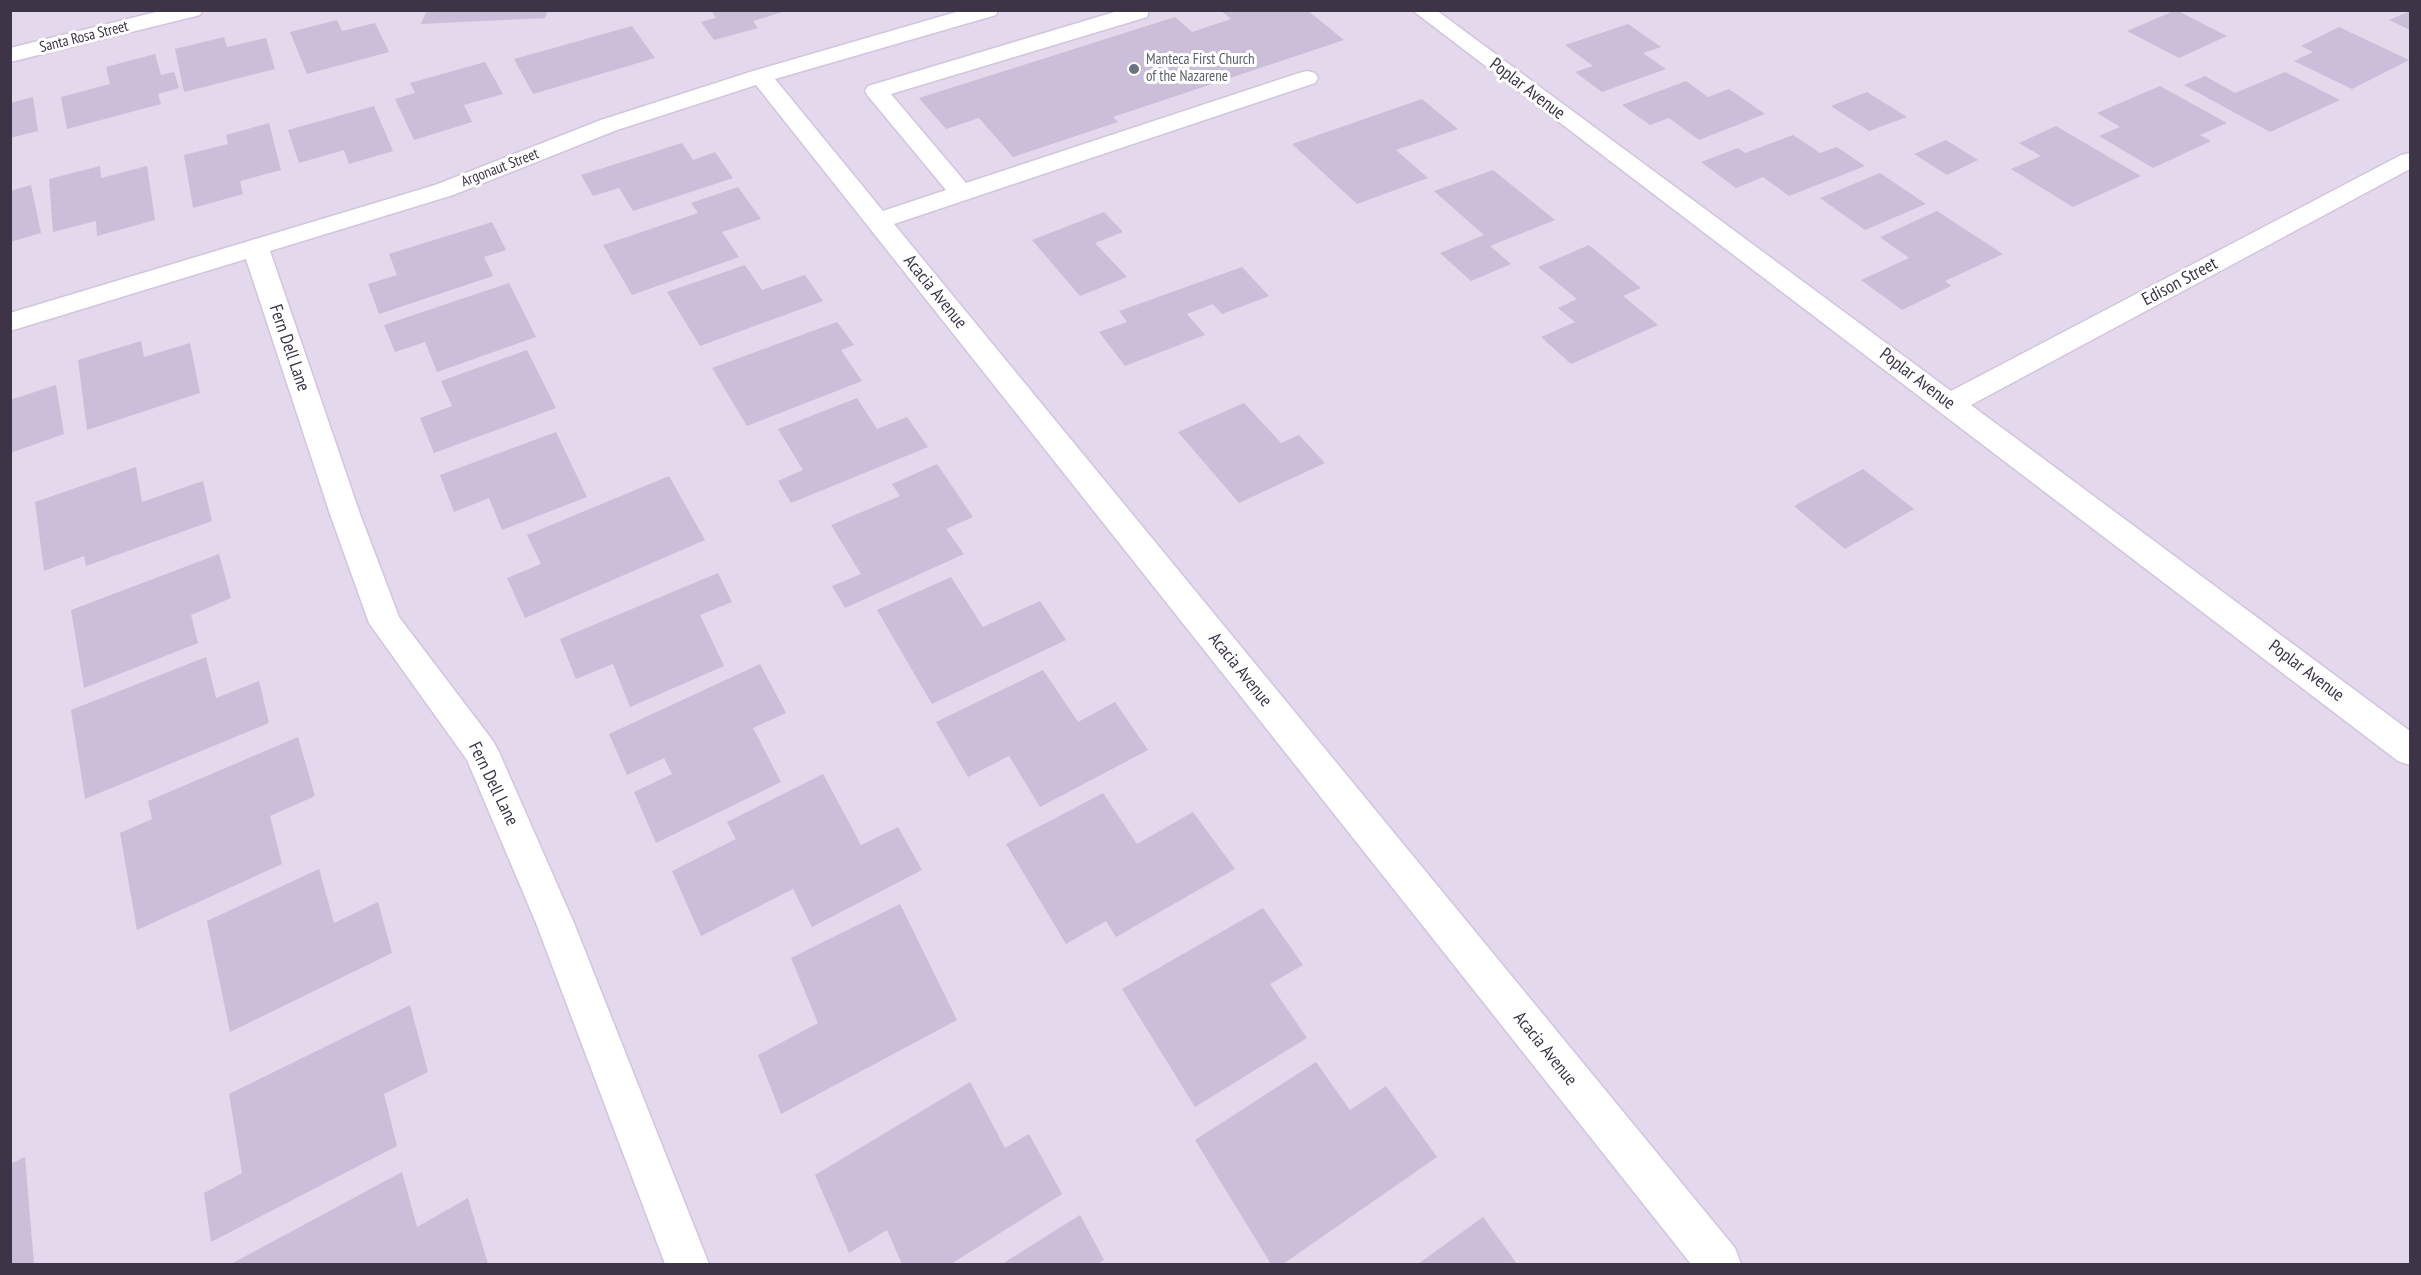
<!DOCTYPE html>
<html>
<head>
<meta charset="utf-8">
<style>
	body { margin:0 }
	#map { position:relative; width:2421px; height:1275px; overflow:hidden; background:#eee6f4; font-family:"PT Sans Narrow",sans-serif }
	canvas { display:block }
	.frame { position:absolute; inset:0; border:12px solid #3d3547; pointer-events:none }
</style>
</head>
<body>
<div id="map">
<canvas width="2421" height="1275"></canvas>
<div class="frame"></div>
</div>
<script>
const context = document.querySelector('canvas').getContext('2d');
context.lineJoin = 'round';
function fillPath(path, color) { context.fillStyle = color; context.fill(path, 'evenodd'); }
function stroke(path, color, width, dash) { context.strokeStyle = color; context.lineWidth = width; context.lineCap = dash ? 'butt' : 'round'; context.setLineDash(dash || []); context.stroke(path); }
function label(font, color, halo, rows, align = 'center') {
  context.font = font + ' "PT Sans Narrow",sans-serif'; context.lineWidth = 6; context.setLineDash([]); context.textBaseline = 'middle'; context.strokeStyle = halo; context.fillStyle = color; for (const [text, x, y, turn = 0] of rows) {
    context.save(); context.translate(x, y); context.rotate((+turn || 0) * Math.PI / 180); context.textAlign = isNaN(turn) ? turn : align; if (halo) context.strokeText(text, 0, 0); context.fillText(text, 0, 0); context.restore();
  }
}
fillPath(new Path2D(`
	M11 11H2410V1264H11Z`), '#e3d8ec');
fillPath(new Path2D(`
	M427 10H548L545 18 421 24Z
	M711 10H786V11L753 21 758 28 714 40 701 22 716 18Z
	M1220 10H1307L1344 40 1113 117 1118 122 1013 157 979 118 946 129 919 98 1175 17 1192 32 1231 19Z
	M2176 10 2227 36 2179 58 2127 31Z
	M2410 11V30L2389 20Z
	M337 20 342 31 375 23 389 52 307 74 290 32Z
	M1628 24 1661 47 1643 53 1666 69 1602 92 1575 72 1593 66 1565 45Z
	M632 26 655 58 533 94 514 59Z
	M2339 27 2409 60 2352 89 2294 61 2313 52 2301 46Z
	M224 37 227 47 266 38 275 69 184 92 175 49Z
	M155 54 161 75 174 72 179 88 158 94 161 104 67 129 61 97 110 84 106 67Z
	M485 62 503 94 464 105 472 122 414 140 395 99 415 93 410 83Z
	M2285 72 2340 100 2270 132 2184 85 2205 76 2235 93Z
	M1686 81 1708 97 1729 89 1765 114 1699 140 1669 118 1650 125 1622 105Z
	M2160 86 2227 123 2200 135 2211 141 2153 168 2099 136 2120 127 2097 113Z
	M1867 92 1907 117 1869 131 1831 106Z
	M33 97 38 131 10 138V103Z
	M1422 99 1458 129 1396 150 1428 178 1357 204 1292 144Z
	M374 106 393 151 349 164 344 150 299 163 288 130Z
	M269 123 281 170 240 181 243 194 193 208 184 155 228 144 226 135Z
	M2056 126 2141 176 2073 207 2011 169 2041 156 2019 143Z
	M1793 135 1820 153 1837 147 1865 166 1789 196 1763 177 1736 188 1701 162 1738 148 1745 153Z
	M1946 140 1978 160 1947 175 1914 154Z
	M682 143 693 160 715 152 733 178 633 211 619 188 593 196 581 175Z
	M100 166 101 178 147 166 155 220 97 236 96 221 53 232 49 179Z
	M1493 170 1555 220 1490 246 1511 264 1471 281 1440 253 1484 235 1434 191Z
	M1880 173 1926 204 1865 230 1820 198Z
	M31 185 41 233 10 242V191Z
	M738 187 761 219 722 232 739 257 632 295 603 245 698 213 691 203Z
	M1937 211 2003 254 1945 281 1951 286 1902 310 1861 280 1909 258 1880 237Z
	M1104 212 1123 232 1095 243 1127 277 1080 296 1032 240Z
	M492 222 506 250 484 257 493 276 379 314 368 284 397 275 389 254Z
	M1589 245 1641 288 1623 296 1658 325 1571 364 1541 337 1575 322 1558 308 1577 299 1538 267Z
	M745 265 762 290 805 275 823 301 700 346 667 292Z
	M1242 267 1269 296 1222 314 1213 304 1187 314 1205 335 1125 366 1099 332 1127 322 1119 311Z
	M509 283 536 337 437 372 425 342 395 352 384 325Z
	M837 322 854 345 841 350 862 381 747 426 712 368Z
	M141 341 144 357 190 343 200 393 87 430 78 360Z
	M527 350 556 408 434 453 420 418 452 406 441 381Z
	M56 385 64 434 10 453V400Z
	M857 398 877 429 907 417 928 447 791 503 778 481 803 470 778 429Z
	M1244 403 1281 443 1299 435 1325 463 1239 503 1178 432Z
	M556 432 587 497 502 530 489 498 454 512 440 475Z
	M937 464 973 517 946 529 964 554 845 608 832 586 861 574 831 525 900 496 892 484Z
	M136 467 142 502 203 481 212 521 86 566 84 556 44 571 35 502Z
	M1863 469 1914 509 1845 549 1794 506Z
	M669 476 705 540 525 618 507 578 541 564 527 535Z
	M219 554 231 598 191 615 198 643 84 688 71 610Z
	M718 573 732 602 700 615 724 666 630 707 613 664 576 679 560 639Z
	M951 577 983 627 1040 601 1066 640 932 704 877 610Z
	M206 657 216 698 259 681 269 723 85 799 71 710Z
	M760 664 786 713 753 728 781 782 656 843 634 792 672 774 664 758 627 775 609 734Z
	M1043 670 1078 722 1115 702 1148 750 1040 807 1009 756 968 777 936 722Z
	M298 737 315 796 270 816 282 864 137 930 120 833 152 819 148 801Z
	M823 774 861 845 898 827 922 870 812 927 793 889 701 936 672 871 736 839 727 822Z
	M1103 793 1137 844 1193 812 1235 869 1116 937 1106 921 1066 944 1006 844Z
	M319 869 334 923 378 902 392 953 230 1032 207 921Z
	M900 904 957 1020 781 1114 758 1055 818 1023 791 958Z
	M1263 908 1303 965 1270 984 1307 1038 1195 1107 1122 989Z
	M410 1005 428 1072 384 1094 397 1146 211 1242 204 1193 242 1173 229 1094Z
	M1316 1062 1350 1110 1386 1086 1437 1157 1283 1264H1271L1195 1140Z
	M970 1082 1005 1148 1029 1134 1062 1194 951 1264H902L887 1230 849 1253 815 1175Z
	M25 1157 34 1264H10V1164Z
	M402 1172 417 1227 468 1198 488 1264H231Z
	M1080 1215 1104 1260 1097 1264H1002Z
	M1483 1217 1517 1264H1418Z`), '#cbbed9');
const minor = new Path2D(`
	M164 10H202L200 15 10 62V48Z
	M963 10H998L996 15 775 79 883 211 946 190 868 96 865 91 868 86 1121 10H1149L1147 17 891 94 966 183 1299 73 1307 71 1315 73 1318 78 1315 83 894 224 1735 1248 1741 1264H1691L756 85 617 130 453 195 270 251 360 514 399 617 493 741 499 752 574 923 709 1264H665L536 923 467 760 369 623 330 514 246 259 10 331V313L435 185 601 120 753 71Z
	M1412 10H1436L1951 391 2401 155 2410 153V169L1971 405 2410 731V765L2398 761Z`);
stroke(minor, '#d2c5de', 3);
fillPath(minor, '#fff');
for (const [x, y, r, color] of [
	[1134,69,6,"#6b7280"]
]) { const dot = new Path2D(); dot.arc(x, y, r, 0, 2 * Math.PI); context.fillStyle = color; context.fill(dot); stroke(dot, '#fff', 2); }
label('15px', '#3d3547', '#fff', [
	["Santa Rosa Street",84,37,-14],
	["Argonaut Street",500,168,-21]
]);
label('15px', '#5b616d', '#fff', [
	["Manteca First Church",1146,60],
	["of the Nazarene",1146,77]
], 'left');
label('18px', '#3d3547', '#fff', [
	["Poplar Avenue",1527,89,37],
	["Edison Street",2180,282,-28],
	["Acacia Avenue",935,292,51],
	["Fern Dell Lane",289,348,71],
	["Poplar Avenue",1917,379,37],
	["Acacia Avenue",1240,670,51],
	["Poplar Avenue",2306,671,37],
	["Fern Dell Lane",493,784,64],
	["Acacia Avenue",1545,1049,51]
]);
</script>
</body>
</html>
